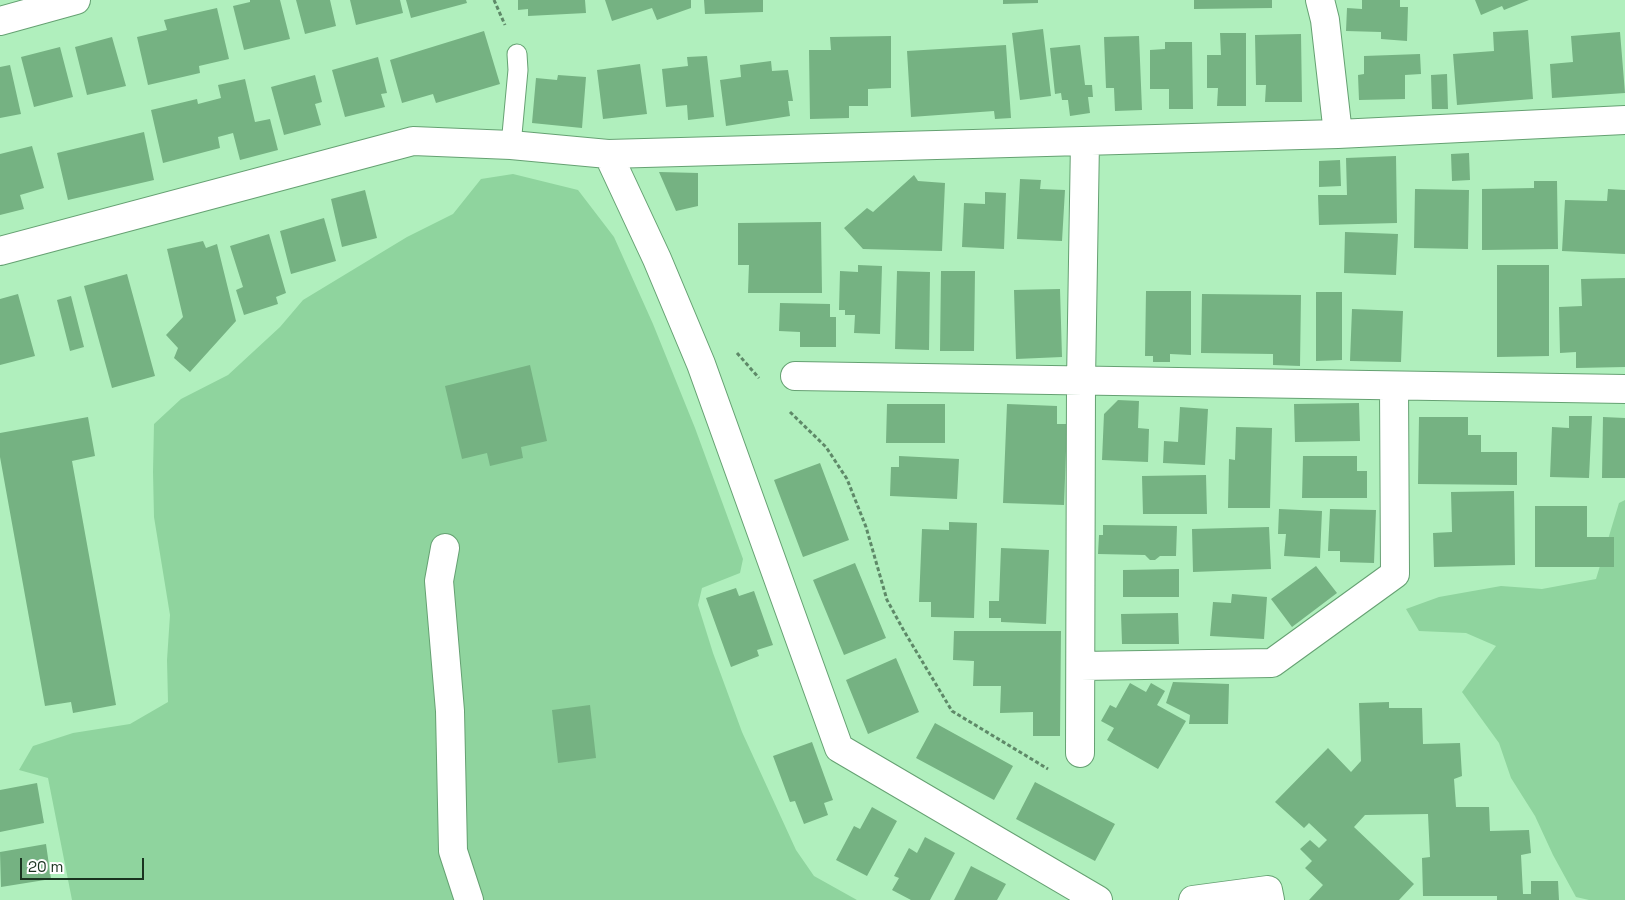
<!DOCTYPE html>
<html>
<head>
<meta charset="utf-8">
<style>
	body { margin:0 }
	#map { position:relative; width:1625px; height:900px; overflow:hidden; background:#b0efbd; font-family:"Space Grotesk",sans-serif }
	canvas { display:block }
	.scale { position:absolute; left:20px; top:858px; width:124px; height:22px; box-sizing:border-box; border:2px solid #1a3320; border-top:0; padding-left:6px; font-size:15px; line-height:18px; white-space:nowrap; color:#1a3320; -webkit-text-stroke:4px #fefefe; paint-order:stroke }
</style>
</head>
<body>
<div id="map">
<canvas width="1625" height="900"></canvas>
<div class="scale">20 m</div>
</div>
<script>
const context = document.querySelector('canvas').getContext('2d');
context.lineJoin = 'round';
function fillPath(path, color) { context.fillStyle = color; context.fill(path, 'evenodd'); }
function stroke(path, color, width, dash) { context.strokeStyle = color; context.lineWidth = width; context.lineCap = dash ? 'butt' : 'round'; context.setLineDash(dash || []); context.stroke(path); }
fillPath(new Path2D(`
	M513 174 578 190 614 237 653 324 695 428 743 559 740 573 702 588 698 605 713 653 742 732 796 850 814 876 857 900H72L48 778 19 770 33 746 73 733 130 724 168 702 167 660 170 615 154 517 153 472 154 424 181 399 228 375 280 327 303 300 407 237 453 214 481 179Z
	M1625 500V900H1589L1576 897 1553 855 1535 816 1511 778 1499 743 1462 692 1496 646 1466 633 1419 631 1406 609 1439 597 1501 586 1542 589 1596 579 1619 503Z`), '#8fd49e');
fillPath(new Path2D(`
	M250 0H280L290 39 244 50 233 6 250 2Z
	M296 0H330L336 26 305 34Z
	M350 0H400L403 13 356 25Z
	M406 0H466L467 3 411 18Z
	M518 0H585L586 13 528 16V9L518 10Z
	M605 0H691V8L657 20 652 8 612 21Z
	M704 0H763V12L705 14Z
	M1003 0H1038V3L1003 4Z
	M1194 0H1272V8L1194 9Z
	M1362 0H1400V7H1408L1407 41 1381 39V32L1346 31 1347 8 1362 9Z
	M1475 0H1529L1504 10 1502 6 1481 15Z
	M217 8 229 59 199 66 200 73 148 85 137 37 167 30 164 20Z
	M1043 29 1051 96 1020 100 1012 33Z
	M1528 30 1533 99 1457 105 1453 54 1494 51 1493 32Z
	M484 31 500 84 436 103 433 94 402 103 390 60Z
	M1620 32 1625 93 1552 98 1550 64 1573 62 1571 36Z
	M1220 33H1246V106H1217L1218 88H1207V55H1221Z
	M1301 34 1302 102H1265L1266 85H1256L1255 35Z
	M891 36V88L868 89V106H849V118L810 119 809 50H831L830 37Z
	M1139 36 1142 110 1115 111 1114 88H1106L1104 37Z
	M112 37 126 86 87 95 75 47Z
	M1165 42H1192L1193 109H1169V89H1150V50L1165 49Z
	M1006 45 1011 118 995 119 994 111 911 117 907 51Z
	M1080 45 1085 85H1092L1093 97H1088L1090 113 1070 116 1068 100H1062L1061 93 1055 94 1050 48Z
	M60 47 73 97 34 107 21 57Z
	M1420 54 1421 74 1405 75V99L1359 100 1358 75 1364 74V56Z
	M707 56 714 117 688 120 687 105 666 107 662 69 688 66 687 57Z
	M378 57 387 93 381 94 385 107 345 117 332 70Z
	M771 61 772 71 788 70 793 101H788L790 116 726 126 720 80 741 77 740 65Z
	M640 64 647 114 603 119 597 70Z
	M10 65 21 114 0 118V67Z
	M1447 74 1448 109H1432L1431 75Z
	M315 75 322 102 315 104 321 125 284 135 271 87Z
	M558 75 586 77 582 128 532 123 536 78 557 80Z
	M245 79 255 122 270 119 278 150 240 160 233 133 218 137 220 148 163 163 151 110 197 99 198 104 221 98 218 85Z
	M144 132 154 180 68 200 57 153Z
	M32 146 44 188 20 195 24 209 0 215V154Z
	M1469 153 1470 180 1452 181 1451 154Z
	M1396 156 1397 223 1319 225 1318 195H1347L1346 158Z
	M1340 160 1341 186 1319 187V161Z
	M659 172 698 173V206L676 211Z
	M914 175 918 181 945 183 942 251 863 249 844 228 867 208 873 212Z
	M1020 179 1041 180 1040 189 1065 190 1062 241 1017 239Z
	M1534 181H1557L1558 249 1482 250V189L1534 188Z
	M1415 189 1469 190 1468 249 1414 248Z
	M1608 189 1625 190V254L1562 251 1565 200 1607 201Z
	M365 190 377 238 342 247 331 199Z
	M985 192 1006 193 1004 249 962 247 964 203 985 204Z
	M324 218 336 261 291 274 280 231Z
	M821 222 822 293H748L749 265H738V223Z
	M1345 232 1398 234 1396 275 1344 273Z
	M269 234 286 293 276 297 278 304 244 315 236 290 243 287 230 246Z
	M203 241 206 248 217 244 236 321 190 372 174 358 178 348 166 335 183 317 167 249Z
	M858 265 882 266 880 334 854 333 855 315H845V310H839L840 271 858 272Z
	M1497 265H1549V356L1497 357Z
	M897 271 930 272 929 350 895 349Z
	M941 271H975L974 351H940Z
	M127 274 155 376 112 388 84 286Z
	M1625 278V367L1576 368V352L1560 353 1559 307 1582 306 1581 279Z
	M1060 289 1062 357 1016 359 1014 290Z
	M1146 291H1191V355L1170 354V362H1153V356H1145Z
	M1316 292H1342V360L1316 361Z
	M18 294 35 356 0 365V299Z
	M1202 294 1301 295 1300 366 1273 365V354L1201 353Z
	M71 296 84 347 70 351 57 300Z
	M780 303 830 304V317H836V347H800V332L779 331Z
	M1352 309 1403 311 1401 362 1350 361Z
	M530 365 547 441 521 447 523 458 490 466 487 453 462 459 445 386Z
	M1118 400 1139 401 1138 428 1149 429 1148 462 1102 460 1104 414Z
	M1359 403 1360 441 1295 442 1294 404Z
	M887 404H945V443H886Z
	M1007 404 1057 406V424H1067L1064 505 1003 503Z
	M1180 407 1208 409 1205 465 1163 463 1164 441 1178 442Z
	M1569 416H1592L1589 478 1550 477 1552 427 1569 428Z
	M88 417 95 456 72 461 116 705 73 713 71 702 45 706 0 457V433Z
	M1419 417H1468V435H1481V452H1517V485L1418 484Z
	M1603 417 1625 418V478H1602Z
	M1236 427 1272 428 1270 508H1228L1229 459 1235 460Z
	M899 456 959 459 957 499 890 496 891 467H899Z
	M1303 456H1357V471H1367V498H1302Z
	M820 463 849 540 803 557 774 480Z
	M1206 475 1207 514H1143L1142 476Z
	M1514 491 1515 565 1434 567 1433 533 1452 532 1451 492Z
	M1535 506H1587V537H1614V567H1535Z
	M1279 509 1322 511 1320 558 1284 556 1286 534H1278Z
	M1330 509 1376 510 1374 563 1340 562V551H1328Z
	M949 522 977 523 974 618 931 617V602H919L922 529 949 530Z
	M1103 525 1177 526 1176 556H1160L1155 560H1150L1145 555 1098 554 1099 535H1103Z
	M1269 527 1271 569 1193 572 1192 529Z
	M1001 548 1049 550 1046 624 1001 622V618H989V601H999Z
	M855 563 886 638 844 655 813 580Z
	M1316 566 1337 593 1292 627 1271 599Z
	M1179 569V597H1123V570Z
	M736 588 739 596 754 591 773 645 757 650 759 656 731 667 706 598Z
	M1232 594 1267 597 1264 639 1210 636 1213 602 1231 603Z
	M1178 613 1179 644H1122L1121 614Z
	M954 631H1061L1060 736H1033V712L1000 713 1001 686H973L974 661 953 660Z
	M896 658 919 712 868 734 846 680Z
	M1173 682 1229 684 1228 724H1189L1190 715 1166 703Z
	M1130 683 1146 692 1151 683 1165 691 1157 705 1186 721 1158 769 1107 740 1114 728 1101 721 1110 705 1116 708Z
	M1389 702V708H1422L1423 744 1460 743 1462 776 1454 779 1456 807H1489L1490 831 1529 830 1531 853 1521 855 1523 894H1531V881H1558L1559 900H1497V896H1423L1422 858 1430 857 1428 814 1365 815 1354 827 1414 884 1399 900H1309L1323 885 1305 868 1312 861 1300 849 1310 840 1319 848 1327 840 1309 823 1304 828 1275 802 1328 748 1351 772 1361 761 1359 703Z
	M590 705 596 758 558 763 552 710Z
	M935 723 1013 766 994 800 916 758Z
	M812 742 833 800 824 803 828 815 804 824 795 801 790 802 773 756Z
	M1035 782 1115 824 1095 861 1016 819Z
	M37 783 44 823 0 832V790Z
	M872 807 897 821 867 876 836 860 854 826 860 829Z
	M925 837 955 853 930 900H911L892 890 899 878 894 876 909 848 917 853Z
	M46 844 51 879 1 887 0 852Z
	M971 866 1006 884 997 900H954Z`), '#75b282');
const lane = new Path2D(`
	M511 145 518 70 517 54`);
const street = new Path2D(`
	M1320 0 1325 20 1338 134
	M0 21 76 0
	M608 154 657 259 701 364 839 748 1098 900
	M0 251 413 141 511 145 608 154 1338 134 1625 120
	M795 376 1625 389
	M445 548 439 581 450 711 453 851 469 900
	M1081 666 1272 663 1395 574 1394 386
	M1080 753 1081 381 1085 141
	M1193 900 1268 890 1270 900`);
stroke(lane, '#65a172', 21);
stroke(street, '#65a172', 30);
stroke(new Path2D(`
	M494 0 505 25
	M737 353 759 378
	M790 412 826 447 847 479 866 527 887 600 904 631 952 711 1048 769`), '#5e8968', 3, [4, 2.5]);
stroke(lane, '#fff', 19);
stroke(street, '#fff', 28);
</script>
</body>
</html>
